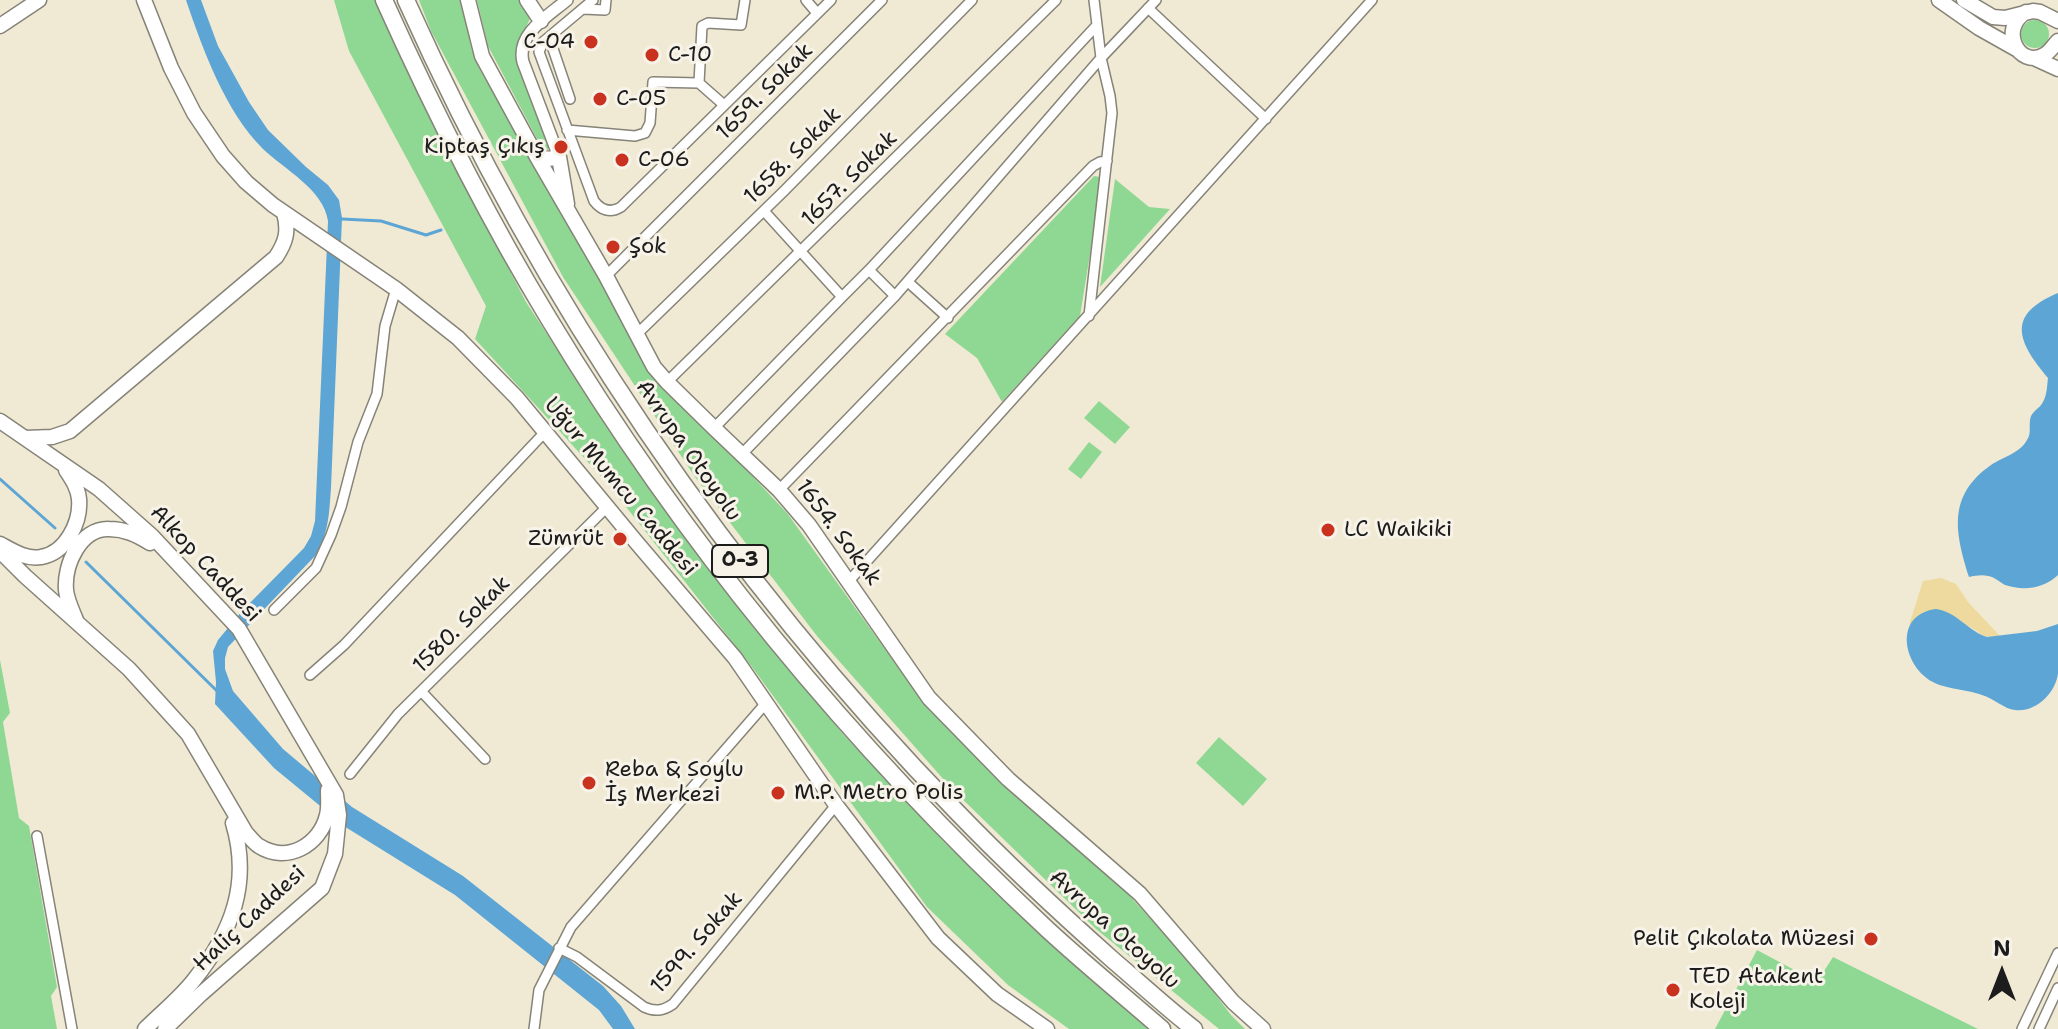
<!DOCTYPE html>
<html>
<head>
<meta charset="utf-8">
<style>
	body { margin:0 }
	#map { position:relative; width:2058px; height:1029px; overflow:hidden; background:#f0ead4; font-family:"Shantell Sans",sans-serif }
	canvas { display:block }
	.north { position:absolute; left:1962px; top:933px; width:80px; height:80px; -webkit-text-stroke:6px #f7f3e8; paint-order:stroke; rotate:0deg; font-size:22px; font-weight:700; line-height:32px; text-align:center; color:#1c1c1c }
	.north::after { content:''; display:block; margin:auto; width:28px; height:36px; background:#1c1c1c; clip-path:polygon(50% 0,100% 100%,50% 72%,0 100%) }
</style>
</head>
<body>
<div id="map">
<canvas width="2058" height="1029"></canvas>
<div class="north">N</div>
</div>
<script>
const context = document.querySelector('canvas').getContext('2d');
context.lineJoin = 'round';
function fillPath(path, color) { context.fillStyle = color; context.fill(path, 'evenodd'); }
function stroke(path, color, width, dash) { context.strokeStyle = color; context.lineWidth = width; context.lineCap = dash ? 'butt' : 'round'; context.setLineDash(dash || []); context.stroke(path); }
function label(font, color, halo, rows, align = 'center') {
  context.font = font + ' "Shantell Sans",sans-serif'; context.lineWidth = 6; context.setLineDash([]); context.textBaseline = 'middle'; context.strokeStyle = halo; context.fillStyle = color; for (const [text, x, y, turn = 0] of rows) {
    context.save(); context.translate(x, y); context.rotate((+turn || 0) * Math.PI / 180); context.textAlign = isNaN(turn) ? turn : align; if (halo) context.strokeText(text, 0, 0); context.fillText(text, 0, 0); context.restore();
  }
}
fillPath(new Path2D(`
	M334 0H375L420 98 526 302 594 406 663 506 753 627 843 734 944 842 1092 981 1149 1029H1069L1008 985 927 907 752 667 608 484 475 339 486 306 349 51Z
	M419 0H461L472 51 480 70 655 373 787 513 923 702 1035 811 1127 893 1196 969 1231 1015 1245 1029H1219L1096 929 952 789 817 636 695 477 563 277 431 31Z
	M477 0H519L530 16C529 27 519 34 517 44 514 65 541 125 549 147L546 153 544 152 488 46Z
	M2021 34a14 14 0 1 1 28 0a14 14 0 1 1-28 0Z
	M1094 176 1100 177 1102 180 1080 316 1002 402 977 358 945 334Z
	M1115 179 1149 207 1170 209 1100 287Z
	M1099 401 1130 427 1115 444 1084 418Z
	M1089 442 1102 452 1081 479 1068 469Z
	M0 660 10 713 3 722 19 818 29 826 57 987 51 996 57 1029H0Z
	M1219 737 1267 779 1243 806 1196 763Z
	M1757 950 1817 982 1833 957 1978 1029H1715Z`), '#8fd894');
fillPath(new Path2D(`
	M1941 578 1956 584 1968 602 2000 636C1981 639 1985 635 1970 627 1957 620 1940 616 1926 611L1909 625 1923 581Z`), '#eeda9e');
fillPath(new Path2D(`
	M186 0H201L218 46 249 102 268 130 306 167 328 185 339 200 342 218 331 488C329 514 329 533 315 556L228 647 225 658V669L233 691 283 749 352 807 463 876 603 986 621 1006 635 1029H613L599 1010 455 895 347 828 274 768 215 704 216 682 213 651 218 640 242 611 304 548 311 536 315 521 328 221C324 190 284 169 263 149 225 111 203 50 186 0Z
	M2058 293V575C2043 589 2023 591 2005 585 2001 583 1998 580 1994 578 1987 574 1977 575 1969 577 1955 532 1947 496 1991 465 2003 457 2020 453 2027 440 2032 433 2028 424 2031 416 2034 410 2040 408 2043 402 2047 395 2047 386 2048 378 2018 342 2005 315 2058 293Z
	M1936 609C1957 612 1968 631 1987 637L2037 631 2058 624C2058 640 2058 657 2058 673 2056 693 2035 713 2015 710 2004 709 1993 698 1982 695 1963 688 1938 690 1923 675 1901 654 1898 614 1936 609Z`), '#5da5d4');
stroke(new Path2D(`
	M342 219 381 221 426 235 441 230
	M0 479 55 528
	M86 562 217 691`), '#5da5d4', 3);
const minor = new Path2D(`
	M593 0 543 42 539 52 594 201C601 210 610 214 621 207L831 0
	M806 0 817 13
	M1148 8 1266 119
	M583 9 605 10 606 0
	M549 37 570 99
	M699 83 724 105
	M567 130 635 136 645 133 650 123 653 82 699 83 702 26 708 23 741 25 745 0
	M764 211 842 297 869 270 895 296 1101 58 1156 0
	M869 270 1097 25
	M606 276 882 0
	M908 282 948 318
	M1089 316 1112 113 1110 96 1101 58 1094 0
	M636 335 784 191 972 0
	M667 382 1056 0
	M714 428 842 297
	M741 455 895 296
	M779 490 1093 166 1100 162 1107 161
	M849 581 1372 0
	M274 610 316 568 331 535 341 507 358 442 377 394 385 326 396 289
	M310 675 344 645 545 432
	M421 691 485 759
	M350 774 398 714 607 507
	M37 836 72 1029
	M559 948 577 957 644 1007C655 1012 663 1011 673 1004L836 805
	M534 1029 539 990 571 927 766 703
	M2022 1029 2058 953
	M2039 1029 2058 988`);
const tertiary = new Path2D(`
	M559 157 523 62C516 34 548 16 567 0`);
const primary = new Path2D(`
	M144 0 171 68 194 113 223 156 246 182 273 205 396 289 458 338 517 398 637 543 735 658 836 805 938 938 997 994 1047 1029
	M468 0 482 56 537 157 606 276 654 367 667 382 714 428 779 490 809 525 929 698 1008 779 1140 894 1233 1002 1263 1029
	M527 0 541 21
	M1939 0 1979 28 2018 50
	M1964 0 1993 17 2005 18 2033 11 2040 12 2058 21
	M2026 12C1998 29 2019 69 2044 55 2050 52 2053 46 2058 41
	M0 26 39 0
	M2034 58 2058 69
	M537 157 548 159 559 157 567 204
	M0 421 99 489 152 536 239 629 336 795 339 815 335 854 322 888 201 994 165 1029
	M25 438 52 437 70 431 276 257C286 242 289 231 284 213
	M0 544C13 551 27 560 41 557 66 553 81 522 79 499 78 488 72 479 66 470
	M0 551 25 576 129 669 188 734 246 833C250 837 254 843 259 846 287 864 320 845 327 815 329 808 328 798 328 790
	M76 620C72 610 67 600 66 590 64 565 80 528 109 529 125 529 137 535 150 543
	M145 1029C161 1013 180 998 194 980 232 932 251 883 233 823`);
const motorway = new Path2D(`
	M384 0C433 109 487 217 549 319 685 545 856 751 1048 930 1085 964 1124 996 1162 1029
	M406 0C541 301 727 576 957 812 1007 864 1060 913 1114 961 1141 984 1167 1008 1194 1029`);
stroke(minor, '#868378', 12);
stroke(tertiary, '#868378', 14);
stroke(primary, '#868378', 17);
stroke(motorway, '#868378', 19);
stroke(minor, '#fff', 9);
stroke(tertiary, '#fff', 11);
stroke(primary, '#fff', 14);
stroke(motorway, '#fff', 16);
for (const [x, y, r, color] of [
	[591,42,8,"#c8321e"],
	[652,55,8,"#c8321e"],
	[600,99,8,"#c8321e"],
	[561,147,8,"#c8321e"],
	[622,160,8,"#c8321e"],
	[613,247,8,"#c8321e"],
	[1328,530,8,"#c8321e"],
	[620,539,8,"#c8321e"],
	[589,783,8,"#c8321e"],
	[778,793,8,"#c8321e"],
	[1871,939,8,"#c8321e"],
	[1673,990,8,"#c8321e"]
]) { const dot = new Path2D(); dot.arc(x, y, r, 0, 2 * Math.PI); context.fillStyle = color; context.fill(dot); stroke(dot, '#f7f3e8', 3); }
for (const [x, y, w] of [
	[740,561,56]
]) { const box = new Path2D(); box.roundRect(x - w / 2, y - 16, w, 32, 6); context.fillStyle = '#f7f3e8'; context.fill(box); stroke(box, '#1c1c1c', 2); }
label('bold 20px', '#1c1c1c', null, [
	["O-3",740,561]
]);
label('22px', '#1c1c1c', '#f7f3e8', [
	["C-04",575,42,"right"],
	["C-10",668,55],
	["C-05",616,99],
	["Kiptaş Çıkış",545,147,"right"],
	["C-06",638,160],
	["Şok",629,247],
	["LC Waikiki",1344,530],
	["Zümrüt",604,539,"right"],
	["Reba & Soylu",605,770],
	["İş Merkezi",605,795],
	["M.P. Metro Polis",794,793],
	["Pelit Çıkolata Müzesi",1855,939,"right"],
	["TED Atakent",1689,977],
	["Koleji",1689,1002]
], 'left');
label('22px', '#1c1c1c', '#f7f3e8', [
	["1659. Sokak",765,92,-45],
	["1658. Sokak",793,156,-45],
	["1657. Sokak",850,179,-45],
	["Avrupa Otoyolu",688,451,55],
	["Uğur Mumcu Caddesi",620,487,50],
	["1654. Sokak",838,533,53],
	["Alkop Caddesi",205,564,47],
	["1580. Sokak",462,625,-45],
	["Haliç Caddesi",250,919,-43],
	["Avrupa Otoyolu",1114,930,42],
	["1599. Sokak",697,943,-49]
]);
</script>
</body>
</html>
